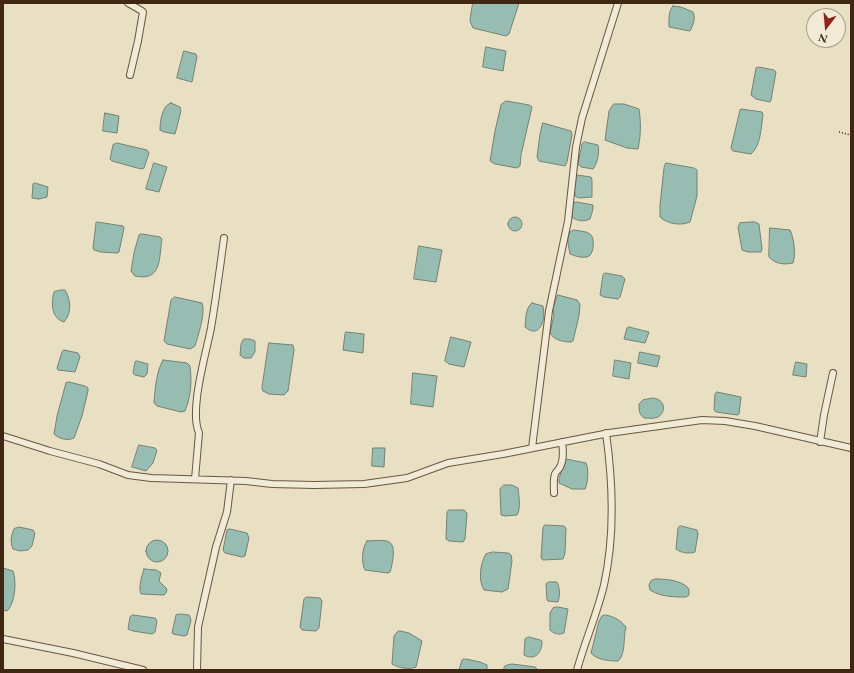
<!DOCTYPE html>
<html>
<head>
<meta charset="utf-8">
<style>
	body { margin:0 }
	#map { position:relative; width:854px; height:673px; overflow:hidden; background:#e9dfc2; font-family:"EB Garamond",serif }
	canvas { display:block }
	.frame { position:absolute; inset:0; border:4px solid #402714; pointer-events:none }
	.north { position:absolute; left:806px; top:8px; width:40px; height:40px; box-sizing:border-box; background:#f1ead7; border:1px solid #aa9c89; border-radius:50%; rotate:196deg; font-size:11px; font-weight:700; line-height:16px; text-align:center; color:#402714 }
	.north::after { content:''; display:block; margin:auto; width:14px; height:18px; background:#8f2418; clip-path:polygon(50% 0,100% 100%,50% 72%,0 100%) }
</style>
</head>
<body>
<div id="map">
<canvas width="854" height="673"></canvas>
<div class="frame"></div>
<div class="north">N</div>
</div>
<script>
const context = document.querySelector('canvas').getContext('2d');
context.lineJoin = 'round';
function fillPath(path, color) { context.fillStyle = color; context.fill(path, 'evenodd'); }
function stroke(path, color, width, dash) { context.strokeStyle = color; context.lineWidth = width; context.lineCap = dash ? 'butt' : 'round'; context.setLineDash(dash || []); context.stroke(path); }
const water = new Path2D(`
	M473 3H519L509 34 506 36 473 28 470 21Z
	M673 6 681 7 693 12C696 17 693 26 690 31L669 27C669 21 668 11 673 6Z
	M486 47 506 51 503 71 483 67Z
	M184 51 196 54 197 57 192 82 177 78Z
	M759 67 774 70 776 72 771 100 770 102 756 99 751 95 756 68Z
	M506 101 529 105 532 107 521 155 520 166 517 168 495 164 490 161 495 131 501 105Z
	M171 103 180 107 181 111 175 134 164 132 160 130C160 122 162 105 171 103Z
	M614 104H624L639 109C641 122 641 135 638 149L627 148 605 140 609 111Z
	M741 109 762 112 763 115C761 128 761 145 751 154L733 151 731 148 740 110Z
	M105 113 119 116 117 133 103 131Z
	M543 123 571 131 572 135 567 162 565 166 539 161 537 157 540 134Z
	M585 142 598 145C600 152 597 164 593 169L581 167 578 164 582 144Z
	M117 143 147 150 149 153 144 168 141 169 112 161 110 159 113 145Z
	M154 163 167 167 159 192 146 189Z
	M666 163 694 168 697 170V196L690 222C681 226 667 224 660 217V205L664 168Z
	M577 175 591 177 592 180V197L579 198 575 196 574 185Z
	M35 183 48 187 47 197 39 199 32 198 33 184Z
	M577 202 593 205V209L590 219C584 222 577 221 572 217V209L574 203Z
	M508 224a7 7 0 1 1 14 0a7 7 0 1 1-14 0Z
	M97 222 123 226 124 228 119 252 117 253 101 252 94 250 93 248 96 223Z
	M755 222 759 224 762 249 761 252H748L742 250 738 227 740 223Z
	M770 228 790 230C794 238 796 254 793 263 784 265 775 264 769 257Z
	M574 230C579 231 586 231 590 234 595 237 594 253 589 256 584 259 575 256 570 254L568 243V237L570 232Z
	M142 234 160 237 162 239C159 258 162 282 135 276L131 271 134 253 139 235Z
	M419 246 442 250 436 282 414 279Z
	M605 273 622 276 625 279 620 297 618 299 604 297 600 295 603 275Z
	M61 290H65C71 300 72 313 64 322 51 318 51 303 54 292Z
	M558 295 577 300 580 304 579 316 573 341 571 342C563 342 554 340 550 333L554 315 553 309Z
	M175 297 202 303C206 312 198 336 195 346L190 349 167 344 164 341 171 300Z
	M532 303 543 306C546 319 540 340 525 327 526 319 525 308 532 303Z
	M629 327 649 332 645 343 624 339 627 328Z
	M346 332 364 334 363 353 343 350 345 334Z
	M451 337 471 342 464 367 449 364 445 361Z
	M244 339H250L255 341V352L251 358H244L240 355 241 344Z
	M269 343 293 345 294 350 288 391 284 395 269 394 263 391 262 388Z
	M64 350 78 353 80 357 75 372 58 370 57 368 62 352Z
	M640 352 660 356 657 367 638 363Z
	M163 360 187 363 190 366C192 382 191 396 185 411L181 412 157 406 154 403C155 390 156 372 163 360Z
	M615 360 631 363 629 379 613 376Z
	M137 361 148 364 147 374 144 377 135 375 133 373 135 362Z
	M796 362 807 364 806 377 793 375Z
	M413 373 437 376 433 407 411 404Z
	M69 382 85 386 88 388V391L82 416 74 438C68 441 59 439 54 434L57 416 66 383Z
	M717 392 741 397 739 414 737 415 716 412 714 410 715 394Z
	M653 398C654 398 658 399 659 400 666 404 664 414 658 417 654 419 648 418 644 418 639 414 639 411 639 404L643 400Z
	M139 445 155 448 157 450 153 463 146 471 132 467Z
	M373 448H385L384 467 372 466Z
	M566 459 586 463C589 469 588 483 585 489H572L559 483V479Z
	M504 485H512L518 488C519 497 521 508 517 515L505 516 501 515 500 489Z
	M449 510H464L467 513 465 539 463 542 449 541 446 539 447 512Z
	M545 525 564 526 566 528 565 553 563 559 543 560 541 558 543 528Z
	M681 526 697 530 698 534 695 552C690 554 681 553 676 549L678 528Z
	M19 527 33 530 35 533 32 546 28 550 20 551 13 549C10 542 11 536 14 529Z
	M230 529 247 533 249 538 245 556 242 557 225 553 223 550 227 530Z
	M146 551a11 11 0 1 1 22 0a11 11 0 1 1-22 0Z
	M367 541C373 541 384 539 389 542 397 545 392 566 390 572L388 573 365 570C361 563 362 547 367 541Z
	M493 552 508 553 511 555 512 561 508 589 502 592 484 590C478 581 480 563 486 554Z
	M3 568 13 571C17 581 15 604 7 611L3 610Z
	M144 569 156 570 161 573 159 581 167 589 166 593 164 595 141 594C138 587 142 576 144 569Z
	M655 579C666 579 682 580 689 589V595L686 597C674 597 661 597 650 590L649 585 651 581Z
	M549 582H557C560 587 560 597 558 602L548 601 547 600 546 584Z
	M307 597 320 598 322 601 319 628 316 631 302 630 300 627 304 599Z
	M558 607 568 609 564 633C559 635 554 634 550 630V613L553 608Z
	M180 614 189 615 190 617 191 621 187 635 184 636 173 634 172 633 176 615Z
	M133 615 155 618 157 621 155 632 152 634 133 631 128 629 130 617Z
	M606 615C615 617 620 620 626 627 623 637 626 655 618 661 609 661 597 660 591 653L599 621 602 616Z
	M400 631 409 633 422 641 416 667C410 670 398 668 392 664L394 636 397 632Z
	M529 637 540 640 542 641C542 653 535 661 524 655L525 639Z
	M466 659 480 662 487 665V670H459L462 660Z
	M512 664 535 667 538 670H503L505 666Z`);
fillPath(water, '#97bdb2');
stroke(water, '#748173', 1);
const street = new Path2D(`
	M128 3 142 11 143 12 138 41 130 75
	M3 436 50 451 99 464 128 475 151 478 246 481 272 484 314 485 364 484 407 478 448 463 503 454 609 433 702 420 725 421 755 426 851 448
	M820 442 824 415 833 373
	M532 448 549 311 568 221 576 147 582 118 618 3
	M195 479 199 433C189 410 206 354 211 328 216 298 220 268 224 238
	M554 493C554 487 553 480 555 474 556 471 559 470 560 467 564 460 563 449 562 442
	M3 639 73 653 143 670
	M197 670 198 627 216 547 227 512 231 480
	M577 670C585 641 597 614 604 585 615 536 613 483 606 433`);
stroke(street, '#6a5540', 8);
stroke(new Path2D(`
	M839 132 851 135`), '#402714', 1.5, [1, 2]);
stroke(street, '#f1ead7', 6);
</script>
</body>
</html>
